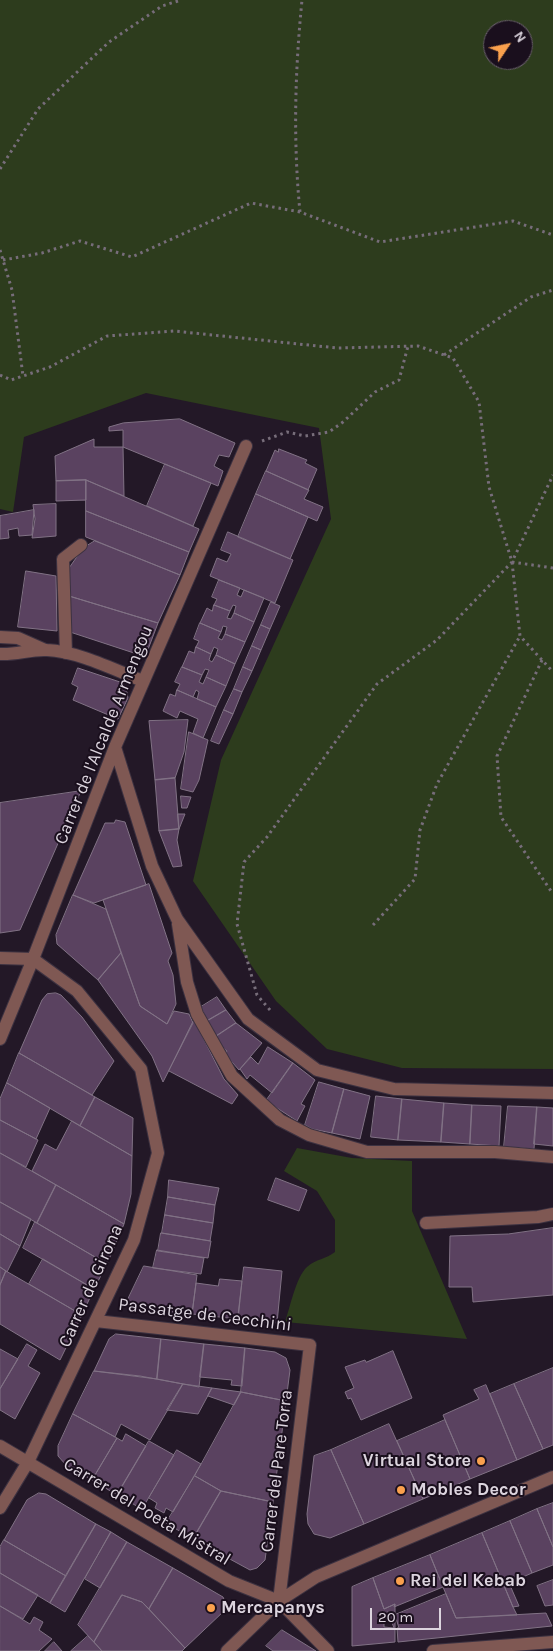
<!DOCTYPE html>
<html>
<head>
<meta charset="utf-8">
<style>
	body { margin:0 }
	#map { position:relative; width:553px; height:1651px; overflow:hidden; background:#231827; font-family:Karla,sans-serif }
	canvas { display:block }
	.north { position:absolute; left:483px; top:20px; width:50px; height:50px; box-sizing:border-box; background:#1a0f1d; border:1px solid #685e6a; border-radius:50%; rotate:56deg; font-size:14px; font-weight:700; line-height:20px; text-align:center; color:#dcd4de }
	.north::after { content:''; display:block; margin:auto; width:18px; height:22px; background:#f9a04d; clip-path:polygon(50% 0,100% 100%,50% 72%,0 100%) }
	.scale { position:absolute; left:370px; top:1608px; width:71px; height:22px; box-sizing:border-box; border:2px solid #dcd4de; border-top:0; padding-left:6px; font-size:15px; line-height:18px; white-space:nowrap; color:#dcd4de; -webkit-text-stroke:4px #1a0f1d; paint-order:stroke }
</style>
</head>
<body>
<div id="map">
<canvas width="553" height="1651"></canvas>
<div class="north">N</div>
<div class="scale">20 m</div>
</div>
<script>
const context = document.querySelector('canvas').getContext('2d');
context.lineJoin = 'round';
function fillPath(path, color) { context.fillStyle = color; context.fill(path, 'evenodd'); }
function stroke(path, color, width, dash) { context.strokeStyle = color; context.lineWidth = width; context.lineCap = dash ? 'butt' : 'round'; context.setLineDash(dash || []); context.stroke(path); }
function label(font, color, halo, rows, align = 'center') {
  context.font = font + ' Karla,sans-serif'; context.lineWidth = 4; context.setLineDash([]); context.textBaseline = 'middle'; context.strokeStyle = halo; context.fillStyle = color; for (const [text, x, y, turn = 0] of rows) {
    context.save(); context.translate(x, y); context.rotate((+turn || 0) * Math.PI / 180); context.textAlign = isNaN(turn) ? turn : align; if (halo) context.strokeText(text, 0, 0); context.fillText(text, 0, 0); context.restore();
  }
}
fillPath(new Path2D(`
	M0 0H553V1069L402 1068 327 1049 276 1001 193 881 221 760 331 519 319 428 146 393 24 437 13 512 0 509ZM493 30H523V60H493Z
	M297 1148 352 1158 412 1161V1211L467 1339 285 1322C290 1308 296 1277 307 1267 316 1259 326 1259 335 1252V1220L317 1191 284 1171Z`), '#2d3c1d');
const building = new Path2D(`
	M180 419 235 443 229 457 219 455 214 466 223 471 218 486 123 447 124 496 86 480 56 481 55 456 94 439V447H123V430L109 431V427L123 423Z
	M279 449 307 460 305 463 317 469 308 490 266 471 275 450 278 452Z
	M165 464 211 483 193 526 147 506Z
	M266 471 309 490 304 499 323 507 317 521 256 494Z
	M86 480V500L56 501V481Z
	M86 480 199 529 189 552 86 511Z
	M256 494 308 517 290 559 238 537Z
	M56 504V536L32 538 35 519 33 505Z
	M34 510 32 535 19 536 18 528 8 530 9 538 0 539V516Z
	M86 511 189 552 180 575 86 537Z
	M228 532 293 560 275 603 210 576 217 558 227 562 231 554 221 550Z
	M95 541 180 575 158 623 69 596V568L83 548Z
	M26 571 56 576 57 631 18 627Z
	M219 580 240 588 237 595 241 597 244 590 264 598 254 622 234 613 236 606 233 605 230 611 214 605 217 599 212 597Z
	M69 596 158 623 147 652 140 655 70 632Z
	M271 602 280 606 270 629 261 625Z
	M214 605 230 611 227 618 231 619 234 613 254 622 245 642 225 634 227 627 223 626 221 632 200 623 207 608 212 611Z
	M200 623 221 632 218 638 222 640 225 634 245 642 235 664 216 655 218 649 214 647 211 654 196 647 199 641 194 639Z
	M261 625 270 629 261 650 252 646Z
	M252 646 261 650 252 671 243 667Z
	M196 647 211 654 209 660 212 662 216 655 235 664 226 686 206 677 209 670 205 669 202 675 182 667 189 651 194 653Z
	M182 667 202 675 199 682 203 684 206 677 226 686 216 707 197 699 199 692 196 690 193 697 177 690 180 684 175 682Z
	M243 667 252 671 242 692 234 689Z
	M78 668 120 682 126 687 128 698 118 719 73 700 78 687 72 684Z
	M234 689 242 692 233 714 224 710Z
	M177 690 216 707 203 738 193 733 198 719 180 711 177 718 163 711 170 694 175 696Z
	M224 710 233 714 219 744 211 741Z
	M188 720 184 752 175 778 155 780 149 721Z
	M189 732 208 740 199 780 193 792 181 789Z
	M175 778 179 829 159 831 155 780Z
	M81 791 20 930 0 933V803Z
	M181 796 191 797 187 808H182Z
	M178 814H185L179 829Z
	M116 820 125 822 146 885 94 903 73 895 105 823H114Z
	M179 829 177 840 182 866 173 867 159 831Z
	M149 884 172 953 168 961 173 975 176 1004 167 1024 140 1006 103 900Z
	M73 895 106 909 121 953 98 980 57 944 56 935Z
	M121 953 140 1006 167 1024 174 1011 189 1014 193 1023 163 1082 152 1056 98 980Z
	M56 993 61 995 82 1017 114 1061 92 1095 19 1053 42 1000 47 994Z
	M217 997 226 1010 207 1021 201 1007Z
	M226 1010 236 1023 215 1037 207 1021Z
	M194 1020 224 1079 238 1095 232 1104 169 1071Z
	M236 1023 262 1043 239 1070 225 1054 227 1051 220 1046 215 1037Z
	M268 1047 293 1063 272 1093 250 1075 247 1079 240 1069 251 1057 258 1064Z
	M19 1053 95 1097 80 1126 7 1083Z
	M293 1063 315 1080 301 1104 305 1106 297 1121 266 1101Z
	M319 1082 344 1089 332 1133 312 1129 305 1125Z
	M7 1083 50 1108 36 1139 0 1120V1099Z
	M344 1089 370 1096 360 1139 332 1133Z
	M376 1096 402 1099 398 1140 371 1137Z
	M95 1097 133 1118 132 1156 80 1126Z
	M402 1099 444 1103 441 1142 398 1140Z
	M444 1103 472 1105 470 1144 441 1142Z
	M472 1105 501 1106 499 1146 470 1144Z
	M508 1106 537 1107 534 1149 504 1147Z
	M537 1107 553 1108V1146L534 1144Z
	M0 1120 38 1140 26 1167 0 1153Z
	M72 1121 132 1156 131 1194 124 1224 32 1171 45 1144 56 1150Z
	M0 1153 56 1185 37 1223 0 1202Z
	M276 1178 307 1190 299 1211 268 1200Z
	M169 1180 219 1188 215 1205 168 1197Z
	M56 1185 124 1224 107 1264 37 1223Z
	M168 1197 215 1205 213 1223 165 1215Z
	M0 1202 31 1219 20 1246 0 1234Z
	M165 1215 213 1223 210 1241 162 1233Z
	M35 1222 107 1264 94 1289 23 1248Z
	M553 1228V1295L473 1302 472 1287H449L450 1236 508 1234Z
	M161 1233 211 1241 208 1258 158 1251Z
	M0 1234 20 1246 7 1272 0 1267Z
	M157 1250 204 1258 201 1274 153 1268Z
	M43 1259 94 1289 82 1315 29 1284Z
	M144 1266 197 1275 192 1314 134 1308 129 1305 128 1299Z
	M0 1267 6 1271 0 1285Z
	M244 1267 282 1271 277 1323 238 1319Z
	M6 1271 82 1315 60 1360 0 1324V1285Z
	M220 1279 242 1281 238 1319 192 1314 196 1283 218 1286Z
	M116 1334 161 1339 157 1379 94 1371 109 1339Z
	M161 1339 204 1344 199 1387 157 1379Z
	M27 1344 37 1350 28 1366 40 1373 15 1419 0 1410V1389Z
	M204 1344 245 1348 242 1386 231 1385 232 1380 200 1377Z
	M245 1348 275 1352 286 1358 290 1370 286 1401 241 1392Z
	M0 1349 18 1359 0 1389Z
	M393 1351 412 1398 361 1420 351 1398 348 1399 345 1392 354 1388 345 1367 365 1360 366 1362Z
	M553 1368V1445L543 1449 514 1384Z
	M94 1371 140 1376 183 1384 150 1440 121 1424 115 1437 73 1414Z
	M183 1384 212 1388 198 1414 167 1410Z
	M514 1384 543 1449 517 1460 490 1394Z
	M486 1385 517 1460 470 1479 443 1415 479 1399 474 1390Z
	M212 1388 241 1392 234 1405 208 1396Z
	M241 1392 286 1401 273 1502 221 1491 195 1476Z
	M73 1414 117 1438 92 1480 66 1465 58 1456V1446Z
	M445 1420 470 1479 423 1499 397 1441Z
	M389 1424 423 1499 364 1524 331 1450Z
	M126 1434 146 1446 117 1495 92 1480 117 1438 122 1441Z
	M149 1441 174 1455 142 1509 117 1495Z
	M177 1450 201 1464 173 1512 166 1508 164 1513 155 1508 157 1503 149 1498Z
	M331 1450 364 1524 330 1538 314 1534 308 1524 307 1514 314 1456Z
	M195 1476 221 1491 193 1539 166 1523Z
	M221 1491 273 1502 265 1560 257 1568 250 1570 193 1539Z
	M39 1493 46 1494 96 1524 66 1576 4 1540 27 1500Z
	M553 1503V1547L537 1509Z
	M537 1509 553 1547V1565L532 1573 510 1521Z
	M510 1521 532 1573 509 1583 519 1606 513 1607 482 1533Z
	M96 1524 111 1532 65 1612 50 1603Z
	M111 1532 127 1542 100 1588 85 1579Z
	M482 1533 513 1607 517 1615 456 1618 443 1587 430 1555Z
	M4 1540 66 1576 50 1603 0 1573V1547Z
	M127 1542 173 1568 149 1609 142 1602 122 1595 94 1642 78 1625Z
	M430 1555 443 1587 394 1607 395 1604 384 1609 373 1578Z
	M173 1568 223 1597 226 1604 224 1611 185 1648 149 1609Z
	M0 1573 38 1595 23 1619 0 1606Z
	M373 1578 384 1609 395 1604V1642L352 1646V1587ZM388 1612 394 1628 384 1627V1620L387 1621Z
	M553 1580V1605L545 1606 537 1586Z
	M446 1594 456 1618 546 1613 552 1626 398 1642 397 1628H399L395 1615Z
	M122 1595 142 1602 185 1648 182 1651H102L94 1642Z
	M0 1606 30 1624 34 1617 43 1622 39 1630 52 1639 39 1651H0Z
	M282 1630 316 1651H273L266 1646Z
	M88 1636 102 1651H71Z
	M54 1642 62 1651H45Z`);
fillPath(building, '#5a4260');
stroke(building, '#817285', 1);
const minor = new Path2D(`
	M0 637 18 638 45 650
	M66 653 63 559 81 545
	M0 654C16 655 31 649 47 650 77 651 115 670 143 681
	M115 747 152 866 177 919 248 1019 317 1070 394 1089 553 1093
	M178 924 187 982 197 1014 232 1076 280 1120 309 1135 367 1152H495L553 1157
	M0 958 33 959
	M0 1039 33 959 115 747 246 446
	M426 1223 538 1217 553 1214
	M96 1321 310 1345 279 1601
	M0 1446 229 1581 279 1601 328 1651
	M0 1508 28 1462 134 1240 158 1153 141 1069 77 991 33 959
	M227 1651 279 1601 316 1577 553 1477
	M433 1651 553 1642`);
stroke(minor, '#3d3241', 14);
stroke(new Path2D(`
	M0 169 38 109 109 42 162 6 181 0
	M300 212C293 141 295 71 302 0
	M0 250 12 290 23 376
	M3 260 42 253 80 241 132 257 251 203 300 212 380 242 513 221 553 235
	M444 355 531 297 553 290
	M0 375 11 380 50 367 107 336 174 331 337 348 418 346 453 358 479 402 489 487 512 562 520 636 553 672
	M262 441 287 432 305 436 329 432 343 422 375 392 399 380 408 346
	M512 562 553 568
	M542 660 497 756 501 817 553 894
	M373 925 415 879 420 830 437 784 520 636
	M270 1010 257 995 237 924 244 862 267 837 377 684 437 640 512 562 553 475`), '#776d7a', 3, [2.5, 4]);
stroke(minor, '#7f5853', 12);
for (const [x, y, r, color] of [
	[481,1461,5,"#f9a04d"],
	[401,1490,5,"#f9a04d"],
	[400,1581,5,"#f9a04d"],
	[211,1608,5,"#f9a04d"]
]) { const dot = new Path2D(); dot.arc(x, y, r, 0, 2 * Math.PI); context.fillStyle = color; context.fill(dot); stroke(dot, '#1a0f1d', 2); }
label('18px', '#dcd4de', '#1a0f1d', [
	["Carrer de l'Alcalde Armengou",104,735,-68],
	["Carrer de Girona",91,1286,-66],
	["Passatge de Cecchini",205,1315,7],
	["Carrer del Pare Torra",277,1471,-83],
	["Carrer del Poeta Mistral",147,1512,31]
]);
label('bold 18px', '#dcd4de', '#1a0f1d', [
	["Virtual Store",471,1461,"right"],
	["Mobles Decor",411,1490],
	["Rei del Kebab",410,1581],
	["Mercapanys",221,1608]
], 'left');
</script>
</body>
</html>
